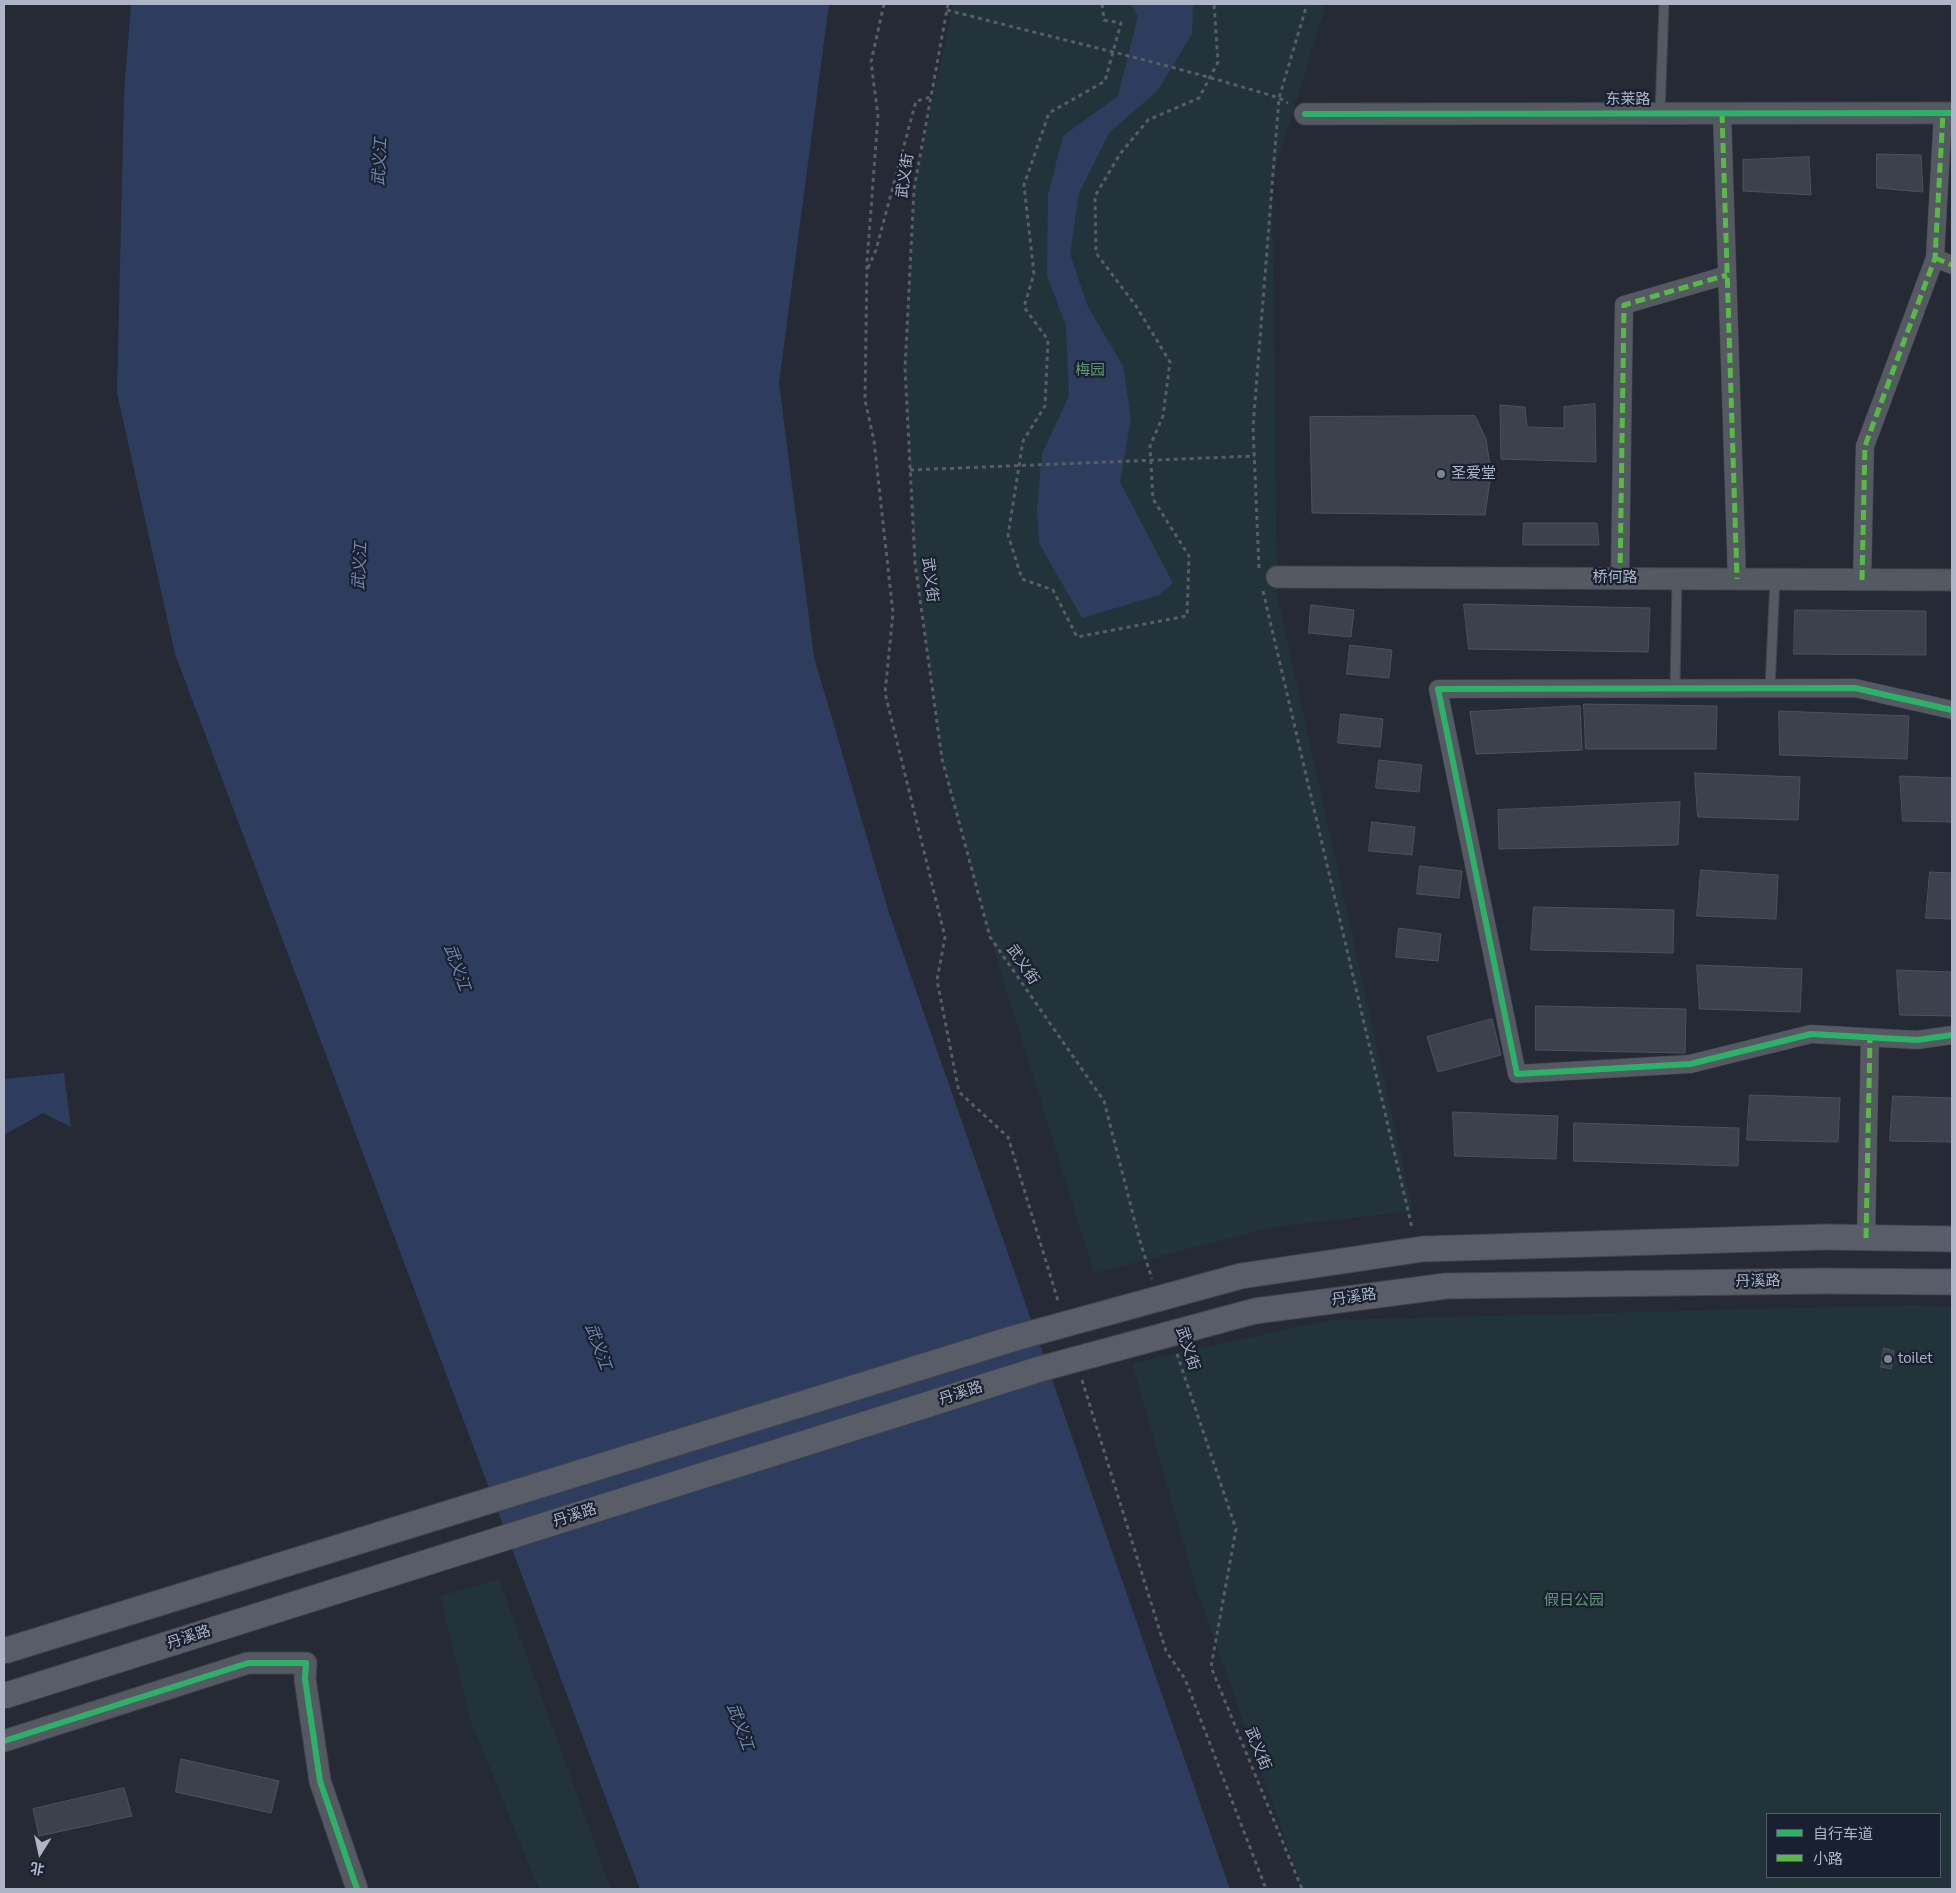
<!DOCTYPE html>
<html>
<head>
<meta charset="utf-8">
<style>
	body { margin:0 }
	#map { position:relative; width:1956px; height:1893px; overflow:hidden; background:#252a34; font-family:"Nunito Sans","Noto Sans SC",sans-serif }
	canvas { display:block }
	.frame { position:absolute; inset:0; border:5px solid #adb5c7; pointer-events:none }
	.legend { position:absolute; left:1766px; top:1813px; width:175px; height:65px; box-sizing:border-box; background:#19202f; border:1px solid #545c6c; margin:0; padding:6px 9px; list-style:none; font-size:15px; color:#adb5c7 }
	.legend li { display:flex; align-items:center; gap:10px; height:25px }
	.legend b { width:25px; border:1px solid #545c6c }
	.north { position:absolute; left:15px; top:1828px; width:50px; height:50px; -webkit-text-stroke:4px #19202f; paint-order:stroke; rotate:190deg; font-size:14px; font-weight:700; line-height:20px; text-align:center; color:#adb5c7 }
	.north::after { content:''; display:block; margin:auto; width:18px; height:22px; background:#adb5c7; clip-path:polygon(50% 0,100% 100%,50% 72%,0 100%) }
</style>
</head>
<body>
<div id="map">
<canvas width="1956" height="1893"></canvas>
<div class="frame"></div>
<ul class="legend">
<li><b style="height:6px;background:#2db169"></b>自行车道</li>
<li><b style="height:6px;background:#58b947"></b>小路</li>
</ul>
<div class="north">北</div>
</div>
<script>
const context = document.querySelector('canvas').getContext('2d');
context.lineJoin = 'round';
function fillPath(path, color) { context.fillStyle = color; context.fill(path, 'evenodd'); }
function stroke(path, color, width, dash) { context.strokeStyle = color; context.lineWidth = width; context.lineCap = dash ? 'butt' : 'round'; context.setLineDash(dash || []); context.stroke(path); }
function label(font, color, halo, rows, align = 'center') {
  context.font = font + ' "Nunito Sans","Noto Sans SC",sans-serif'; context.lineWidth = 4.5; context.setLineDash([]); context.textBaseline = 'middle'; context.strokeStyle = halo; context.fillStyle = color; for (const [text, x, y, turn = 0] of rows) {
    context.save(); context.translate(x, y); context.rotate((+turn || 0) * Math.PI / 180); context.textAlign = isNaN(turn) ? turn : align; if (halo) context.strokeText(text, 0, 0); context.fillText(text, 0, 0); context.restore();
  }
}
fillPath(new Path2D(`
	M953 4H1326L1272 180 1277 594 1413 1211 1275 1227 1094 1273 990 937 942 759 915 563 905 368 914 189Z
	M1914 1305 1952 1307V1889H1303L1196 1588 1132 1363 1330 1320ZM1767 1814H1940V1877H1767Z
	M499 1579 611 1889H539L470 1719 440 1596Z`), '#22343a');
fillPath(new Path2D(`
	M131 4H829L779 383 814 657 889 913 1230 1889H640L175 654 117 393 124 94Z
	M1131 4H1193L1192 34 1158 90 1109 133 1079 193 1070 254 1088 307 1123 366 1131 418 1120 482 1173 583 1159 595 1082 618 1039 543 1037 510 1042 454 1069 396 1066 326 1047 275 1048 195 1063 136 1118 96 1138 16Z
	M64 1073 71 1127 43 1113 4 1135V1079Z`), '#2e3d5d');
const building = new Path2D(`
	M1877 154 1921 155 1923 192 1877 188Z
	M1809 157 1811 195 1743 191V160Z
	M1595 404 1596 462 1501 459 1500 405 1525 407 1527 427 1564 428V407Z
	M1475 416 1486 439 1491 473 1485 515 1312 513 1310 417Z
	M1524 523H1597L1599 545H1523Z
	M1464 604 1650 608 1648 652 1469 649Z
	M1311 605 1354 610 1351 637 1309 633Z
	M1795 610 1926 611V655L1794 654Z
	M1350 645 1392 650 1389 678 1347 674Z
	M1584 704 1717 706 1716 749H1586Z
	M1580 706 1582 750 1476 754 1470 712Z
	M1779 711 1909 716 1907 759 1780 755Z
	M1341 714 1383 719 1380 747 1338 743Z
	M1379 760 1422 765 1419 792 1376 788Z
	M1695 773 1800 777 1798 820 1698 817Z
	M1900 776 1952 778V822L1903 821Z
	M1680 802 1678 845 1499 849 1498 810Z
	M1372 822 1415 827 1412 855 1369 851Z
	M1420 866 1462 871 1459 898 1417 894Z
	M1701 870 1778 875 1776 919 1697 916Z
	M1930 872 1952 873V919L1926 918Z
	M1534 907 1674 910 1673 953 1531 950Z
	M1399 928 1441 934 1438 961 1396 957Z
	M1697 965 1802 969 1800 1012 1700 1009Z
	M1897 970 1952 972V1016L1900 1015Z
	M1536 1006 1686 1009 1685 1053 1536 1050Z
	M1492 1019 1501 1055 1438 1072 1427 1037Z
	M1750 1095 1840 1098 1838 1142 1747 1140Z
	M1893 1096 1952 1098V1142L1890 1141Z
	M1453 1112 1558 1116 1556 1159 1455 1156Z
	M1574 1123 1739 1128 1738 1166 1574 1161Z
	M1884 1348 1894 1351 1891 1369 1881 1367Z
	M181 1759 279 1781 271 1813 176 1792Z
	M124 1788 132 1816 39 1836 33 1809Z`);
fillPath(building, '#3d414b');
stroke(building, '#4c525c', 1);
const service = new Path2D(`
	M1660 113 1664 4
	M1770 688 1775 579
	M1675 689 1677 579`);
const minor = new Path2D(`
	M1722 113 1737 579
	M1935 258 1952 265
	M1620 578 1624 305 1727 275
	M1862 580 1865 446 1935 258 1943 113
	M1952 710 1855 688 1438 689 1517 1074 1690 1064 1811 1034 1917 1040 1952 1035
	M1866 1238 1870 1038`);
const tertiary = new Path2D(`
	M1305 114 1952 113
	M1277 577 1952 580
	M4 1741 248 1663H306L305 1679 320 1781 357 1889`);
const secondary = new Path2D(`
	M1825 1237 1952 1239
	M1824 1281 1952 1282`);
stroke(service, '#41454d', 11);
stroke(minor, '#41454d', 19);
stroke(tertiary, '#41454d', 23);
stroke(secondary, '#41454d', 27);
stroke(new Path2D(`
	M884 4 871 62 878 116 867 262 865 400 874 441 893 613 885 693 945 937 937 980 959 1092 1008 1137 1059 1304
	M948 4 914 189 905 368 915 563 942 759 990 937 1104 1101 1139 1238 1152 1279
	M1102 4 1104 20 1121 23 1105 81 1049 113 1024 185 1034 274 1024 307 1048 340 1045 406 1023 441 1008 535 1022 579 1053 590 1077 637 1187 616 1189 556 1153 499 1150 446 1163 416 1170 362 1136 306 1096 253 1095 196 1120 154 1148 120 1199 98 1218 62 1214 4
	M947 10C1058 39 1170 64 1279 98L1288 103
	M868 268 876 250 916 101 931 97
	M910 470 1255 456
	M1259 568 1253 427 1279 98 1307 4
	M1263 591 1412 1228
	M1177 1354 1236 1529 1211 1667 1302 1889
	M1082 1380 1166 1651 1185 1679 1266 1889`), '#585d66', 3, [4, 4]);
stroke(service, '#545962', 9);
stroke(minor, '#545962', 18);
stroke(tertiary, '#545962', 21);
stroke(secondary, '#595d67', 25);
const secondaryBridge = new Path2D(`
	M4 1651 1015 1338 1241 1276 1423 1249 1825 1237
	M4 1696 1040 1369 1255 1311 1446 1286 1824 1281`);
stroke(secondaryBridge, '#41454d', 27, []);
stroke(secondaryBridge, '#595d67', 25);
stroke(new Path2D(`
	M1722 113 1737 579
	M1935 258 1952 265
	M1620 578 1624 305 1727 275
	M1862 580 1865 446 1935 258 1943 113
	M1866 1238 1870 1038`), '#58b947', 5, [10, 5]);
stroke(new Path2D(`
	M1305 114 1952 113
	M1952 710 1855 688 1438 689 1517 1074 1690 1064 1811 1034 1917 1040 1952 1035
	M4 1741 248 1663H306L305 1679 320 1781 357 1889`), '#2db169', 6);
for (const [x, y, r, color] of [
	[1441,474,5,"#7d8494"],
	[1888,1359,5,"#7d8494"]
]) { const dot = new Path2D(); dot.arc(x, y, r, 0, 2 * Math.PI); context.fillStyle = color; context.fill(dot); stroke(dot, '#19202f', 2); }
label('15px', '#adb5c7', '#19202f', [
	["东莱路",1628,100],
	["武义街",906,176,-82],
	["桥何路",1615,578],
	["武义街",929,580,83],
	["武义街",1022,965,55],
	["丹溪路",1758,1282,-1],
	["丹溪路",1354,1298,-8],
	["武义街",1187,1349,72],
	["丹溪路",961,1394,-18],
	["丹溪路",575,1516,-18],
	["丹溪路",189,1638,-18],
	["武义街",1257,1749,68]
]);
label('15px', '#639975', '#19202f', [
	["梅园",1090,371],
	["假日公园",1574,1601]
]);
label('15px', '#adb5c7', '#19202f', [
	["圣爱堂",1451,474],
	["toilet",1898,1359]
], 'left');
label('italic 16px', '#7387b2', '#19202f', [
	["武义江",381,162,-87],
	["武义江",361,566,-87],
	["武义江",456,968,70],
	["武义江",597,1347,70],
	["武义江",739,1727,70]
]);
</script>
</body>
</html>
